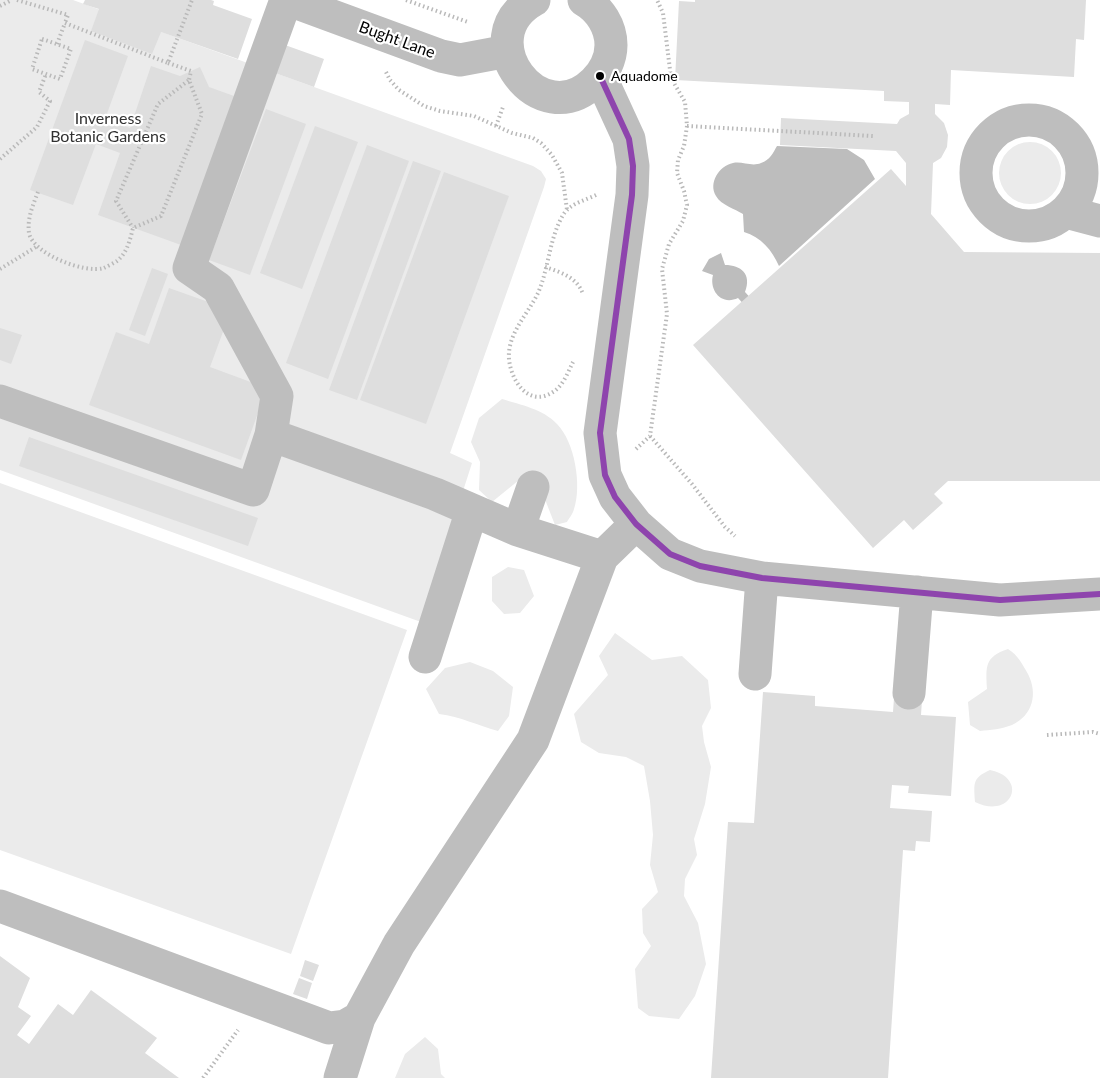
<!DOCTYPE html>
<html>
<head>
<meta charset="utf-8">
<style>
	body { margin:0 }
	canvas { display:block; background:#fff }
</style>
</head>
<body>
<canvas width="1100" height="1078"></canvas>
<script>
const context = document.querySelector('canvas').getContext('2d');
context.lineJoin = 'round';
function fillPath(path, color) { context.fillStyle = color; context.fill(path, 'evenodd'); }
function stroke(path, color, width, dash) { context.strokeStyle = color; context.lineWidth = width; context.lineCap = dash ? 'butt' : 'round'; context.setLineDash(dash || []); context.stroke(path); }
function label(font, color, halo, rows, align = 'center') {
  context.font = font + ' Lato,sans-serif'; context.lineWidth = 4.5; context.setLineDash([]); context.textBaseline = 'middle'; context.strokeStyle = halo; context.fillStyle = color; for (const [text, x, y, turn = 0] of rows) {
    context.save(); context.translate(x, y); context.rotate((+turn || 0) * Math.PI / 180); context.textAlign = isNaN(turn) ? turn : align; if (halo) context.strokeText(text, 0, 0); context.fillText(text, 0, 0); context.restore();
  }
}
fillPath(new Path2D(`
	M0 0H73L533 166 541 171 546 179 544 187 450 453 472 463 421 622 0 470Z
	M999 173a31 31 0 1 1 62 0a31 31 0 1 1-62 0Z
	M502 399C521 405 543 409 557 424 575 442 582 486 574 509 573 514 569 518 567 522L555 525 539 484 524 476 492 502 479 490 480 462 471 442 479 418Z
	M0 483 407 630 291 954 0 850Z
	M508 567 524 570 534 596 520 613 504 614 492 601V577Z
	M615 633 652 660 682 656 708 680 711 708 702 726 704 742 711 767 705 804 694 839 697 855 685 879 684 896 698 923 706 964 695 996 679 1019 649 1016 638 1008 635 969 651 946 643 933 642 909 658 892 650 865 653 835 650 801 644 766 626 757 599 753 581 742 574 714 608 675 599 656Z
	M1008 649C1018 655 1022 664 1028 674 1038 694 1033 715 1012 725 1002 729 990 730 980 731L970 725 968 702 987 689C986 667 984 657 1008 649Z
	M470 662 493 671 513 687 509 716 498 731C477 725 461 717 439 714L426 689 445 668Z
	M990 770C1029 778 1012 820 975 802 974 783 972 778 990 770Z
	M425 1037 438 1049 441 1074 445 1078H395L405 1054Z`), '#ebebeb');
fillPath(new Path2D(`
	M777 146 847 149 864 160 875 179 779 266C772 250 761 237 744 232L743 214C735 209 721 205 716 196 708 183 719 166 733 163 742 161 752 167 761 163 770 160 773 153 777 146Z
	M721 253 725 265C741 265 752 274 745 292L756 304 749 310 738 298C721 306 709 290 713 275L702 271 709 259Z`), '#bdbdbd');
fillPath(new Path2D(`
	M85 0H211L214 1 213 5 252 19 238 59 161 32 152 54 91 31 99 9 83 4Z
	M695 0H1086L1084 40 1076 39 1074 77 951 70 950 105 935 104V114L944 123 948 135 947 147 941 158 933 163 931 214 964 252 1100 253V481H948L934 494 943 503 913 530 904 520 873 548 693 345 891 169 906 186V163L896 151 780 145 781 118 897 124 900 119 909 114V102L884 101V91L675 80 679 1 695 2Z
	M85 40 128 56 105 119 130 128 151 66 180 76 200 67 209 87 234 96 181 245 98 215 120 153 96 144 73 205 30 190Z
	M285 45 324 59 314 87 275 73Z
	M266 109 306 124 250 275 209 260Z
	M315 126 358 142 302 289 260 273Z
	M367 145 409 161 328 379 286 363Z
	M413 161 441 171 357 400 329 390Z
	M444 172 509 196 426 424 360 400Z
	M152 268 168 274 145 336 129 330Z
	M169 288 231 310 210 367 267 388 241 460 89 405 116 332 149 344Z
	M0 328 22 335 11 364 0 360Z
	M29 437 258 518 248 546 19 466Z
	M763 692 815 696V706L893 712 894 698 922 700 921 715 956 717 951 796 908 793 909 786 892 785 890 808 932 811 930 842 916 841 915 851 903 850 888 1078H711L728 822 754 823Z
	M0 956 30 978 18 1007 31 1016 17 1035 29 1044 58 1004 73 1015 91 990 157 1038 145 1053 179 1078H0Z
	M305 960 319 965 313 981 300 976Z
	M299 978 312 983 307 999 293 994Z`), '#dedede');
stroke(new Path2D(`
	M17 0 68 15 65 23
	M406 0 468 22
	M0 6 12 0
	M42 39 71 49 60 79 32 69Z
	M57 44 65 23 168 63 192 0
	M168 63 191 71 189 80
	M386 72 390 80 399 90 424 106 440 111 474 116 512 133 533 138 541 143 552 155 562 173 567 210
	M496 126 503 107
	M687 126 873 136
	M0 159 37 127 50 101 39 92 46 74
	M38 192C33 205 27 218 29 233 33 254 85 274 104 268 108 266 114 263 117 261 127 253 130 240 133 228L161 216 202 114 189 80 158 104 116 201 133 228
	M545 267C560 272 577 277 583 294
	M0 269 36 247
	M573 362C568 372 563 386 553 392 529 408 511 381 509 359 507 334 528 314 538 293 549 268 549 239 563 215 570 203 587 200 598 194
	M650 436 692 484 725 527 735 536
	M636 449 650 436 667 314 662 269 669 244 683 221 687 205 684 191 677 173 678 160 684 146 687 126 685 102 671 78 663 13 657 0
	M1047 735 1093 732 1100 734
	M203 1078 238 1030`), '#b9b9b9', 4, [1.5, 3]);
stroke(new Path2D(`
	M289 0 441 56 460 60 508 51
	M534 0C467 38 540 135 594 82 604 73 611 59 611 45 611 27 600 9 584 0
	M600 76 629 139 633 166 632 195 600 433 605 475 615 497 636 524 670 554 700 566 762 578 1000 600 1100 594
	M976 173a53 53 0 1 1 106 0a53 53 0 1 1-106 0Z
	M1066 212 1100 221
	M0 401 253 490 271 435 435 494 518 530 602 557
	M271 435 277 396 218 288 189 268 286 0
	M518 530 533 487
	M425 657 472 510
	M755 674 762 578
	M909 693 917 592
	M0 906 329 1028 345 1026 359 1018 399 944 533 740 602 557 636 524
	M340 1078 359 1018`), '#bebebe', 33);
stroke(new Path2D(`
	M600 76 629 139 633 166 632 195 600 433 605 475 615 497 636 524 670 554 700 566 762 578 1000 600 1100 594`), '#8e44ad', 6);
for (const [x, y, r, color] of [
	[600,76,5,"#000"]
]) { const dot = new Path2D(); dot.arc(x, y, r, 0, 2 * Math.PI); context.fillStyle = color; context.fill(dot); stroke(dot, '#fff', 2); }
label('14px', '#000', '#fff', [
	["Aquadome",611,76]
], 'left');
label('16px', '#000', '#fff', [
	["Bught Lane",397,40,20]
]);
label('16px', '#313131', '#fff', [
	["Inverness",108,119],
	["Botanic Gardens",108,137]
]);
</script>
</body>
</html>
